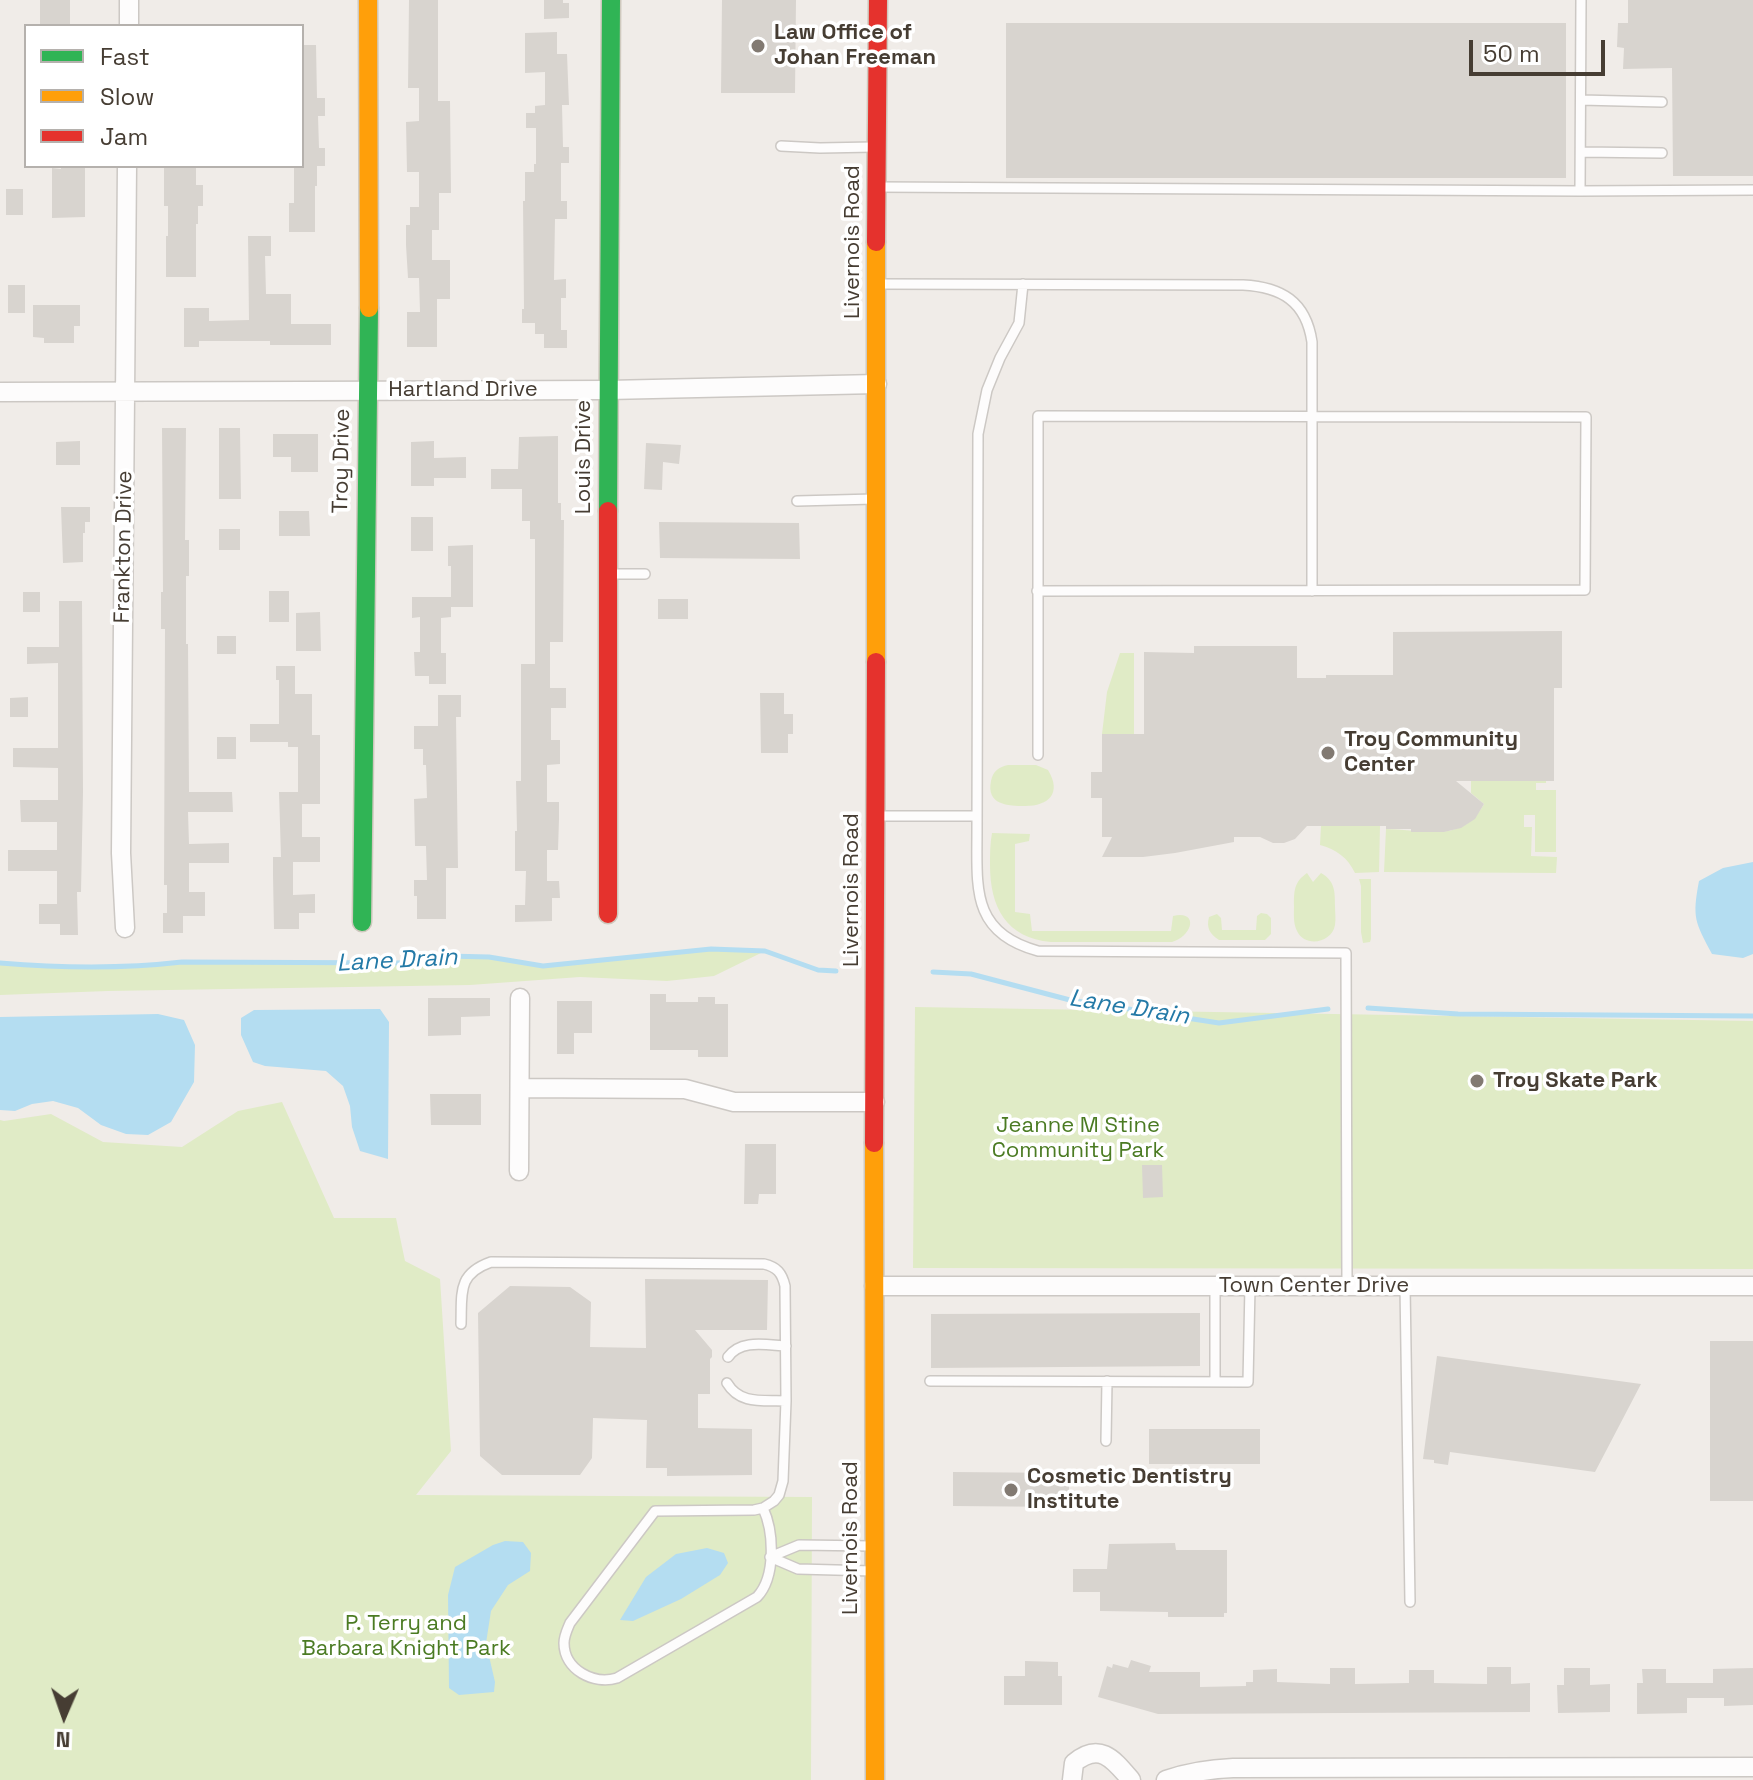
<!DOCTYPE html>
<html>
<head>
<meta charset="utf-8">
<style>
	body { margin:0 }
	#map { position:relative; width:1753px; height:1780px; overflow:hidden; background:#f0ece8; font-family:"Space Grotesk",sans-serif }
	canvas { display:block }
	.legend { position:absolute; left:24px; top:24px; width:280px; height:144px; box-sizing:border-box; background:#fff; border:2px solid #b5b1ad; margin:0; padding:10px 14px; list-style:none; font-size:24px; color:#463d33 }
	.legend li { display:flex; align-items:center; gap:16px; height:40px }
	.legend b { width:40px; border:2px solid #b5b1ad }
	.north { position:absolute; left:24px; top:1676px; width:80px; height:80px; -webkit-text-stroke:6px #fff; paint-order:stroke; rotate:182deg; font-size:22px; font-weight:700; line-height:32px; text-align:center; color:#463d33 }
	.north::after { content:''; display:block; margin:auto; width:28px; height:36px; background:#463d33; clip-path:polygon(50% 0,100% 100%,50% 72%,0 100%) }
	.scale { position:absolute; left:1469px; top:40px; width:136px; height:36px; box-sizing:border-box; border:4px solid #463d33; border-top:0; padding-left:10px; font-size:24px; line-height:28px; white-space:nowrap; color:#463d33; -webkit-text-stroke:6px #fff; paint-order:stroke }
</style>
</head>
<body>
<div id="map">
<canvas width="1753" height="1780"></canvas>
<ul class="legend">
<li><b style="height:10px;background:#30b455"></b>Fast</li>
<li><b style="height:10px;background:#ff9f0a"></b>Slow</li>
<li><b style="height:10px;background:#e5322d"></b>Jam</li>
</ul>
<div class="north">N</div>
<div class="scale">50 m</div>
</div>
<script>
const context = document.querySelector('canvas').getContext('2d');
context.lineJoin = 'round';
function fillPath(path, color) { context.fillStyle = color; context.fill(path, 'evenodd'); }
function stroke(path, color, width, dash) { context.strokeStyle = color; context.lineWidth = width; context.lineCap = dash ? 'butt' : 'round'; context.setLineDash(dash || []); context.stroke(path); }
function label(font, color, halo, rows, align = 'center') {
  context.font = font + ' "Space Grotesk",sans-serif'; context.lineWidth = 7; context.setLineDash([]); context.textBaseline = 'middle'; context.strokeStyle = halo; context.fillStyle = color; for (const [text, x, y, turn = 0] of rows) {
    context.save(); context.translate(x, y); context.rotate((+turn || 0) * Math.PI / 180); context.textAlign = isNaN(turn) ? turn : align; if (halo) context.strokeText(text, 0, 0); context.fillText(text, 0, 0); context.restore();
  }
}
fillPath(new Path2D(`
	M1120 653H1134V734H1102L1107 692Z
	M1008 765H1036L1048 770C1062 793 1049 806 1025 806 1008 806 986 805 991 781 993 771 999 767 1008 765Z
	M1471 781H1546V783H1536V790H1556V852H1535V815H1524V827H1532L1531 856 1557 857 1556 873 1384 872 1386 829C1421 829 1462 845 1484 804L1471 793Z
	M1321 826H1380L1379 872 1355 873C1348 858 1336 849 1320 845Z
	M992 833 1030 834 1029 841 1015 844V912L1030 914 1032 931H1171L1173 916C1199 910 1193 936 1172 942H1051C1006 938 990 907 990 865 990 854 990 844 992 833Z
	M1307 873 1313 882 1321 873C1335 881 1335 891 1335 906 1335 912 1336 919 1335 925 1332 943 1305 948 1297 931 1293 923 1294 914 1294 906 1294 891 1294 882 1307 873Z
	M1359 879H1371V939L1370 942 1363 943 1361 932V886Z
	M1261 913 1267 914 1271 918V934L1265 940H1219C1210 934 1206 928 1209 917L1217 914 1221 918 1222 930H1256L1257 916Z
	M711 949 765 951 714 976 667 981 580 977 470 985 108 991 0 995V963L63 967 151 966 188 961 269 964 416 963 447 956 461 955 543 966Z
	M915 1007 1753 1021V1269L913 1268Z
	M282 1102 334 1218H396L405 1261 440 1279 451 1451 416 1495 812 1497 811 1780H0V1120L4 1121 51 1114 103 1142 182 1147 238 1111Z`), '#e0ebc6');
fillPath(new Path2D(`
	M1753 862V954L1743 958 1712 954C1695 922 1692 918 1699 881L1723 868Z
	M380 1009 389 1022 388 1159 360 1151 352 1127 350 1106 343 1086 326 1071 265 1066 253 1062 241 1035V1018L254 1010Z
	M158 1014 184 1020 195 1045 194 1082 171 1122 148 1135 126 1134 101 1125 78 1108 53 1101 32 1104 15 1111 0 1110V1017Z
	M505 1541 523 1542 531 1553 530 1571 508 1585 491 1611 486 1643 495 1682 494 1692 459 1695 449 1688 448 1595 455 1567 493 1545Z
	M707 1548 724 1553 728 1563 720 1575 681 1599 633 1621 620 1620 646 1577 676 1554Z`), '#b4ddf1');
stroke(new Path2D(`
	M0 963C61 968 122 969 182 962L416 963 447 956 489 957 543 966 711 949 765 951 818 970 836 971
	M933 972 971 974 1070 1000 1219 1023 1328 1009
	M1368 1008 1458 1014 1753 1016`), '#b4ddf1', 5);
fillPath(new Path2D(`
	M40 0H70V26H40Z
	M409 0H438V101H450L451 193H439V230H432V260H450V299H437V347H407V312H420L419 278H408L406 245V225H410V207H419V172H407L406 122 419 121V88H408Z
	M544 0H563V3H569V18L544 19Z
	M722 0H796L795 93H721Z
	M1628 0H1753V176H1673L1672 68 1623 69 1624 48 1617 47 1618 23H1628Z
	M1006 23H1566V178H1006Z
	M557 32V54H567L569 105H562L563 147H569V163H561V201H567V219H555L554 280 566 279V298H561V330H567V348H544V334H535V323H522V309H524L523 201H525V172H534V164H536V128H526V113H535V106L545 105V72L525 73V33Z
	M302 45H316L317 98H325V116H318L319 148H325V166H317V186H315V232H289V203H294V166H302Z
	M61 166H85V217L52 218V168L61 169Z
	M164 166H196V185H203V206H198V224H196V277H166V236H168V206H164Z
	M6 189H23V215H6Z
	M248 236H271V256H265L266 294H291V324H331V345H270V341H199V347H184V308H209V321L249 320Z
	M8 285H25V313H8Z
	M33 305H80V326H74V343H44V338L33 337Z
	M162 428H186L185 540H189V576H186V644H188L189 792H232L233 812H188L189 844 229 843V863H189V892H205V916H183V933H163V913H167V885H164L165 629H161V592H163Z
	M219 428H240L241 499H219Z
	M273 434H318V472H291V457H273Z
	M558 436V503H561V520H564L563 642H550V688H566V708H551V740H560V764L547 765V802H559V819L558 850H547V881H559L560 898H552V921L515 922V905H525L526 871H515V831H517L516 781H521V664H535V539H530V521H522V489H491V469H518L519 437Z
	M80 441V465H56V442Z
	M434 441V458L466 457V478H434V486H411V442Z
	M646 443 681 445 679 464 663 462 662 490 644 489Z
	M61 507H90V522H85V533H83V562L63 563Z
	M279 511H309L310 536H279Z
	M411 517H433V551H411Z
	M659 522 799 523 800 559 660 558Z
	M219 529H240V550H219Z
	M473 545V607H451V617L441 618V653H446V684H429V676H415L414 652H420V617L412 618V597H451V566H448V546Z
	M269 591H289V622H269Z
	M23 592H40V612H23Z
	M658 599H688V619H658Z
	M59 601H82L83 792 81 892H77L78 935H60V924H39V904H57V871H8V850H57V822H21L20 800H58V768L13 767V748H58V663L27 664V647H59Z
	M320 612 321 651H296V613Z
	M1562 631V688H1554V781H1456L1484 804 1475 819 1461 828 1444 832H1411V829H1386V826H1307L1295 839 1284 843H1273L1260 837H1234V842L1175 853 1143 857H1102L1112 837H1102V798H1091V772H1102V734H1144V652L1194 653V646H1297V678H1326V675H1393V632Z
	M217 636H236V654H217Z
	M276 666H295V694H312V735H320V804H302V837H320V862H293V895L315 894V913H299V929H274L273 875V857H281L279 792H298V747H288V742H250V724H279V680H276Z
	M760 693H784V714H793V734H788V753H761Z
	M438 695H461V717H456L458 868H446V919H417V896H414V880H427L426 846H415L414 799 427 798 426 765H423V749H414V726H438Z
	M28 697V717H10V698Z
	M217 737H236V759H217Z
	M650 994H666V1002H698V997H715V1004H728V1057H698V1050H650Z
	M428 998H490V1016L461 1017V1035L428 1036Z
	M557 1001H592V1033H574V1054H557Z
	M430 1094H481V1125H431Z
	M745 1144H776V1194H759L758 1204H744Z
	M1142 1165H1162L1163 1197 1143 1198Z
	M645 1279 768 1280 767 1330H695L712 1350V1357L710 1359V1394H698V1428L752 1429V1475L667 1476V1468H646L647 1420 593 1418 592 1458 580 1475H502L480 1456 478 1313 510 1286 570 1287 591 1302 590 1347 646 1348Z
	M1200 1313V1366L931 1368V1314Z
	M1710 1341H1753V1501H1710Z
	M1437 1356 1641 1384 1595 1472 1450 1452 1448 1465 1434 1463V1460L1423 1459Z
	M1149 1429H1260V1464H1149Z
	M953 1472 1069 1473V1507L953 1506Z
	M1175 1543 1176 1550H1227V1613H1224V1617H1168V1612L1100 1611V1592H1073V1569H1107L1109 1544Z
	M1131 1660 1151 1666 1149 1672H1200V1687L1246 1686V1682H1253V1670L1277 1669V1682L1330 1684V1668H1355V1684L1409 1683V1670H1434V1683L1487 1684V1667H1511V1684L1530 1683V1712L1158 1714 1098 1697 1107 1666 1112 1668 1113 1664 1128 1668Z
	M1025 1661 1058 1662V1676H1062V1705H1004V1676H1025Z
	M1564 1668H1590V1685L1610 1684V1712L1558 1713 1557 1685H1564Z
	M1753 1668V1705L1724 1706V1698H1687V1713L1637 1714V1683H1643L1642 1669H1666V1683H1713V1669Z`), '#d8d4cf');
const lane = new Path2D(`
	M1581 100 1662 102
	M781 146 820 148 874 147
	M1581 152 1662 153
	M877 187 1580 191 1753 190
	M1580 191 1581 0
	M877 284 1243 285C1281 287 1306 301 1312 342V591
	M1023 284 1019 323 1000 358 987 390 978 434 977 831C977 888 971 933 1038 951L1346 953 1347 1286
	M797 501 874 499
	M609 574H645
	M1037 591 1585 590 1586 417 1038 416V755
	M877 816H977
	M1405 1286 1410 1602
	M461 1324C462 1293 457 1274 491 1262L764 1264C777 1267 782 1273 785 1286L786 1401 783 1481 779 1495 774 1501 763 1508 754 1510 655 1511 570 1623C567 1630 564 1636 564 1643 564 1670 594 1685 617 1678L757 1597C776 1577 774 1532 763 1508
	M728 1357C741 1339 766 1345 786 1346
	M930 1381 1248 1382 1250 1286
	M1215 1382V1286
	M727 1383C740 1405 763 1400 786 1401
	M1106 1441 1107 1381
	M871 1546 799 1545 770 1557 798 1569 873 1571`);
const street = new Path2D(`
	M129 26V0
	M0 392 608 390 877 384
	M125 928 121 853 127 166
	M520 1088 685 1089 734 1102H875
	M519 1171 520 998
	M874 1286H1753
	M1072 1780 1074 1763C1100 1741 1114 1760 1131 1780
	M1166 1780C1189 1772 1210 1769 1233 1768L1753 1767`);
const fast = new Path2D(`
	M608 511 611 0
	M362 922 369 308`);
const slow = new Path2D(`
	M368 0 369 308
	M876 662V242
	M874 1143 875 1780`);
const jam = new Path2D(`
	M876 242 878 0
	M608 511V914
	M874 1143 876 662`);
stroke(lane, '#ccc8c4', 12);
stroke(street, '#ccc8c4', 21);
stroke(fast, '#cfc9be', 21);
stroke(slow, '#cfc9be', 21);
stroke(jam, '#cfc9be', 21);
stroke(lane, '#fdfcfc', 9);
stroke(street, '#fdfcfc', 18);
stroke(fast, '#30b455', 18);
stroke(slow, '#ff9f0a', 18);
stroke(jam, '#e5322d', 18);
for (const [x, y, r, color] of [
	[758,46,8,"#827a72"],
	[1328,753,8,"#827a72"],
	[1477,1081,8,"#827a72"],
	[1011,1490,8,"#827a72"]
]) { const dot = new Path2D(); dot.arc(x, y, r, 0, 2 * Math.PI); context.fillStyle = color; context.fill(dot); stroke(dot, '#fff', 3); }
label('bold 22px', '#463d33', '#fff', [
	["Law Office of",774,33],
	["Johan Freeman",774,58],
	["Troy Community",1344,740],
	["Center",1344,765],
	["Troy Skate Park",1493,1081],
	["Cosmetic Dentistry",1027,1477],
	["Institute",1027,1502]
], 'left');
label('22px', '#463d33', '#fff', [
	["Livernois Road",853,242,-90],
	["Hartland Drive",463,390],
	["Louis Drive",584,457,-90],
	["Troy Drive",342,461,-89],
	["Frankton Drive",124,547,-89],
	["Livernois Road",852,890,-90],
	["Town Center Drive",1314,1286],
	["Livernois Road",851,1538,-90]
]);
label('22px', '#4b7b23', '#fff', [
	["Jeanne M Stine",1078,1126],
	["Community Park",1078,1151],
	["P. Terry and",406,1624],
	["Barbara Knight Park",406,1649]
]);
label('italic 24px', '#247aa7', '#fff', [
	["Lane Drain",397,961,-3],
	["Lane Drain",1129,1008,9]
]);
</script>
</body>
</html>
